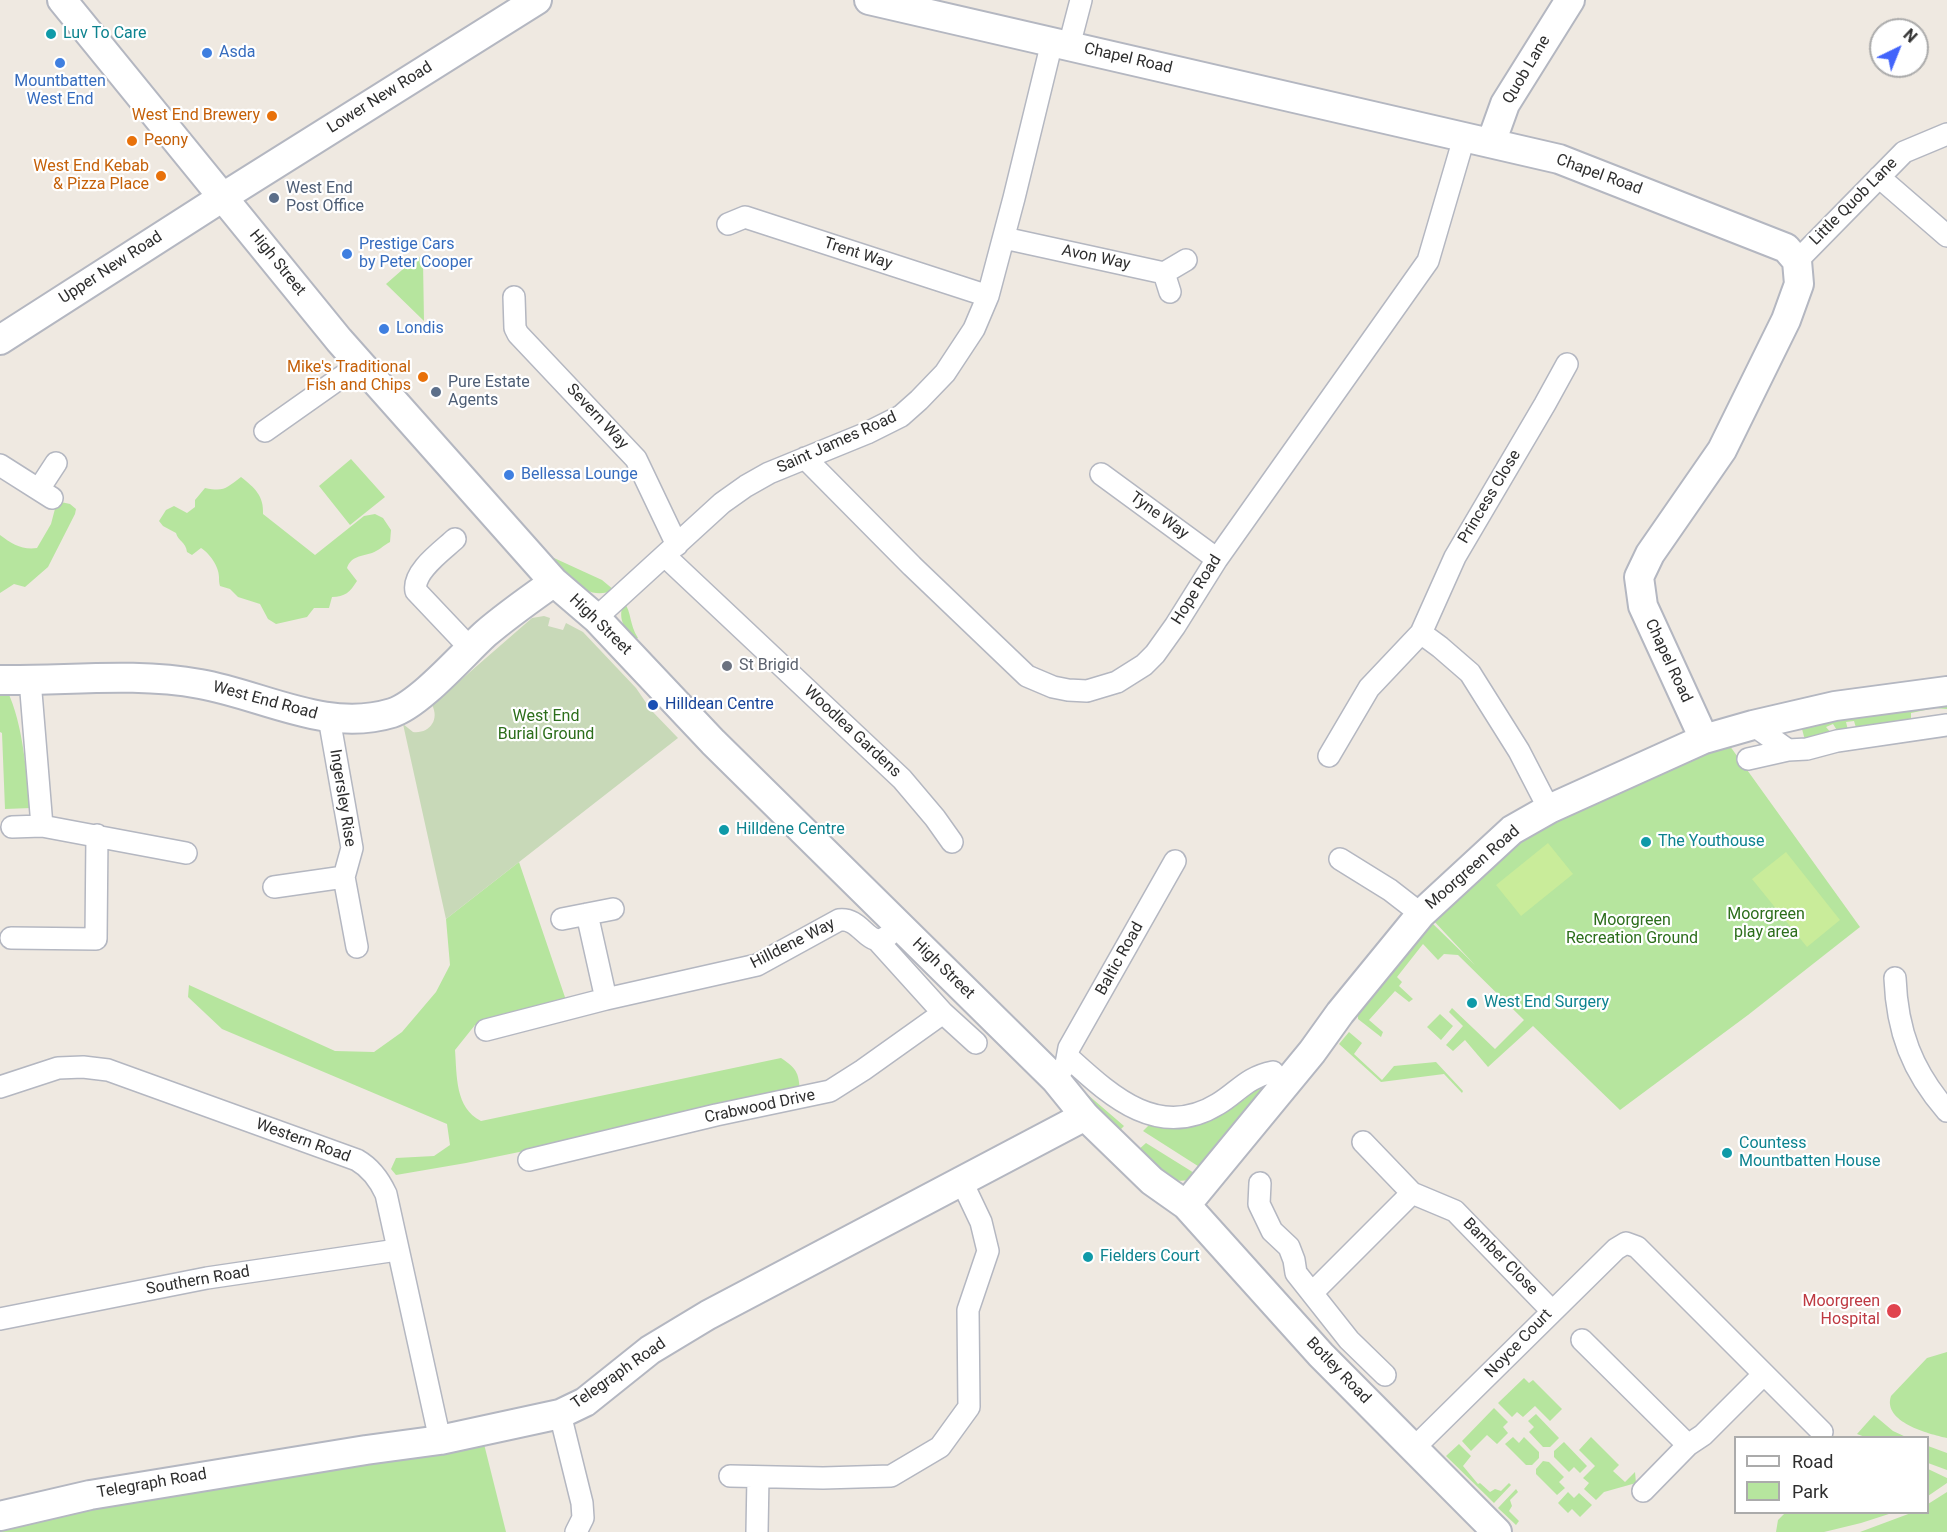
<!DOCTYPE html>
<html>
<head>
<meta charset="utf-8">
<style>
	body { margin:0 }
	#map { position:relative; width:1947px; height:1532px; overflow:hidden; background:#efe9e1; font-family:Roboto,sans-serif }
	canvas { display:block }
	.legend { position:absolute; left:1734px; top:1436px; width:195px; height:78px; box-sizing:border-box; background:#fff; border:2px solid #ababab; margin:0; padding:8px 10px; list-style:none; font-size:18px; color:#2e2e2e }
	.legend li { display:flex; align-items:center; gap:12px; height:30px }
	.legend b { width:30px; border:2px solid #ababab }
	.north { position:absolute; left:1869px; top:18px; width:60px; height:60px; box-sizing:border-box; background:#fff; border:2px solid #ababab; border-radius:50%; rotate:43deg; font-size:16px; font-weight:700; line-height:24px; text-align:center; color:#2e2e2e }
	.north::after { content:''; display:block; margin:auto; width:21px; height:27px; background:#4264fb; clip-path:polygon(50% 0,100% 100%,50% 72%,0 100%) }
</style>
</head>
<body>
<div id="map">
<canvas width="1947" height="1532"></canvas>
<ul class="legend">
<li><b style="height:8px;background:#fff"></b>Road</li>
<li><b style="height:16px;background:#b6e59e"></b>Park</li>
</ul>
<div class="north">N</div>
</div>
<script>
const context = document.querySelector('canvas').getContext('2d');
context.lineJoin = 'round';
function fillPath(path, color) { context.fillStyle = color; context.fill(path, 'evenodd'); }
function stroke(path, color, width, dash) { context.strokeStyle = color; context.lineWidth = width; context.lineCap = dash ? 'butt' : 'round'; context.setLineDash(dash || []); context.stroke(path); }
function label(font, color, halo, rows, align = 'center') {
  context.font = font + ' Roboto,sans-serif'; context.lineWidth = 4.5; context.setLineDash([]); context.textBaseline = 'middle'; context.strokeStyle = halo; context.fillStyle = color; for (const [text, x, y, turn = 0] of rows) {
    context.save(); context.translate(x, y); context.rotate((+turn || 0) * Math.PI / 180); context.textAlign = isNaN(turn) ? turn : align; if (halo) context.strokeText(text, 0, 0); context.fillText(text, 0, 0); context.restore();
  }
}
fillPath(new Path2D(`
	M418 256 423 261 424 321 386 284Z
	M351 459 385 497 350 525 319 486Z
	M241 477C255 488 264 496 263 514L315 555 364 516 375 514 383 518 391 530 390 542C384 545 378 551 372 553 362 556 351 556 347 568L357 581C350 592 345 597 332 597L329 608H314L307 617 276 624 268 619 260 604 238 597 230 589 220 586C219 583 219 580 219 577 219 566 209 553 201 548L192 555 187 552C186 542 178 541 176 533L163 526 159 521 166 510 174 506 187 513 195 507V500L205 488C225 492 226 488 241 477Z
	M61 502 70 504 76 509 75 514 48 567 25 587 14 584 0 593V535C12 544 22 550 37 548L51 524 56 505Z
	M554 558 602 580 614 590C586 602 572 578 552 561Z
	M624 602C632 613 629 624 638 638L634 640C624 628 617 618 624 602Z
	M7 690C24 727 25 769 31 808L5 809 2 733 0 732V691Z
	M1947 702V709L1935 708 1911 713V724L1857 731 1854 721 1846 722 1849 734 1840 735 1833 724 1826 727 1832 734 1806 744 1802 729 1777 735 1788 726Z
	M1727 742 1860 927 1748 1015 1620 1110 1533 1026 1488 1067 1465 1040 1453 1051 1446 1045 1463 1026 1449 1012 1452 1008 1495 1049 1524 1020 1458 955 1444 954 1438 960 1423 944 1397 977 1402 982 1399 986 1413 999 1409 1002 1395 991 1369 1020 1383 1032 1381 1037 1358 1019V1015L1379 989 1375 984 1429 920 1475 965 1432 919 1516 835Z
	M519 862 569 1009 486 1030 475 1025 455 1050C457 1076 455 1108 481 1121L781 1058C798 1069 799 1074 800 1094L466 1163 396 1175 391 1169 396 1158 434 1156 450 1145 447 1124 222 1029 188 997 189 985 335 1051 374 1052 402 1032 436 992 450 965 446 919Z
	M1440 1014 1453 1026 1441 1040 1427 1027Z
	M1349 1032 1362 1043 1354 1054 1382 1080 1394 1066 1436 1062 1463 1091 1462 1093 1444 1074 1381 1082 1339 1044Z
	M1271 1079 1201 1168 1143 1131 1154 1120 1238 1095 1244 1100 1256 1088Z
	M1073 1082 1124 1126 1119 1131Z
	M1146 1143 1199 1176C1169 1190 1157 1170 1137 1151Z
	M1947 1352V1438C1929 1434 1882 1422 1891 1396L1927 1358Z
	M1524 1378 1529 1383 1533 1380 1562 1409 1550 1421 1535 1406 1523 1417 1517 1412 1512 1417 1498 1403Z
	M1494 1408 1508 1422 1503 1427 1508 1433 1497 1444 1487 1435 1471 1451 1462 1441Z
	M1536 1414 1559 1438 1550 1447H1543L1529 1432 1534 1427 1528 1421Z
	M1874 1415 1893 1431 1906 1437H1865L1857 1434Z
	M1513 1437 1519 1443 1524 1437 1539 1452V1458L1532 1465H1526L1505 1444Z
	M1591 1437 1619 1465 1613 1471 1625 1482 1635 1472 1636 1483 1604 1492 1596 1500 1584 1489 1589 1483 1583 1478 1595 1466 1579 1450Z
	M1564 1442 1587 1466 1580 1473 1574 1467 1569 1472 1554 1457V1451Z
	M484 1444 506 1532H0V1527L131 1497Z
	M1459 1444 1471 1456 1463 1466 1478 1484 1480 1483 1490 1492 1495 1489 1501 1491 1509 1483 1511 1485 1494 1503 1446 1456Z
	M1928 1446 1947 1453V1470L1928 1463Z
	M1543 1461 1549 1462 1564 1477 1559 1482 1565 1488 1557 1495 1536 1474V1469Z
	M1928 1469 1947 1478V1483L1928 1496Z
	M1516 1489 1518 1492 1510 1500 1512 1506 1509 1511 1519 1521 1516 1525 1498 1508Z
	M1568 1492 1574 1498 1579 1493 1592 1505 1580 1517 1572 1509 1568 1513 1558 1503Z
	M1947 1492V1532H1860L1911 1513 1928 1512V1504Z
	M1785 1513V1512L1892 1513 1861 1523 1824 1532H1776L1778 1520Z`), '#b6e59e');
fillPath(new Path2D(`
	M544 616 550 618 548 626 563 630 566 623 583 632 636 688 651 710 678 738 446 919 403 724 413 732C429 734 440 720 432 705L532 618Z`), '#c8d9b8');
fillPath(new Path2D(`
	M1548 843 1573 874 1521 916 1496 885Z
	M1786 852 1840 920 1807 947 1752 879Z`), '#c9ec9a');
const street = new Path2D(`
	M1069 46 1081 0
	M1879 177 1947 236
	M728 224 745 217 988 296
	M1004 238 1164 273 1186 260
	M1797 261 1904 152 1947 134
	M1164 273 1170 292
	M514 297 515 328 518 334 636 459 677 545
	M265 431 360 364
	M805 458 912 566 1027 676 1053 687 1068 690 1087 691 1117 682 1144 665 1155 654 1175 626 1217 559 1428 261 1464 138
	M0 465 52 498
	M1101 474 1217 559
	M39 489 56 463
	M455 539C442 551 412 572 416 591L470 648
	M665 556 902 779 935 818 952 842
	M596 618 722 503 746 486 769 473 867 433 901 416 919 400 945 373 974 329 988 296 1014 198 1052 42
	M1421 633 1440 647 1470 673 1519 751 1549 809
	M30 680 42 826
	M329 718 352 848 344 877 357 947
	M1753 725 1788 750 1807 749 1837 741 1947 725
	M1329 756 1369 688 1421 633 1455 557 1545 404 1567 364
	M1748 759 1788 750
	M12 827 42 826 186 853
	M1340 859 1390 890 1421 914
	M274 887 344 877
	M587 914 606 999
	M562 919 613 909
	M11 938 96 939 97 835
	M1895 978C1897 1031 1912 1071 1947 1111
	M943 1013 976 1043
	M486 1030 606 999 757 965 839 920C863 917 868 952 889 935
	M1068 1057C1110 1095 1158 1141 1218 1104 1238 1092 1247 1077 1273 1072
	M1055 1079 1066 1064 1069 1048 1175 861
	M0 1087 58 1068 83 1067 108 1070 357 1160C371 1168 379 1179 386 1194L440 1440
	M1363 1142 1412 1193 1455 1211 1552 1311
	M529 1160 716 1115 830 1091 863 1070 943 1013 877 940
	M1260 1183 1259 1204 1272 1231 1289 1247 1294 1260 1296 1273 1349 1340 1385 1375
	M1313 1292 1412 1193
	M0 1319 207 1278 397 1250
	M1582 1340 1688 1445
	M560 1414 582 1503 583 1518 576 1532
	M1414 1448 1616 1249 1626 1243 1637 1247 1822 1432
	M730 1476 823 1478 891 1476 940 1447 969 1407 968 1310 988 1251 981 1222 962 1182
	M1643 1491 1688 1445 1703 1435 1764 1374
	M757 1532 758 1477`);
const secondary = new Path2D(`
	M62 0 339 340 554 582 596 618 713 742 1055 1079 1085 1116 1152 1181 1186 1205 1321 1355 1497 1532
	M869 0 1559 159 1786 248 1797 261 1799 284 1786 320 1722 450 1650 554 1639 577 1643 606 1704 739
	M1491 143 1505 104 1570 0
	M0 340 223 197 537 0
	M0 680C66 681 135 672 200 684 263 695 326 733 392 713 420 704 462 655 485 634 507 615 530 599 554 582
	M1186 1205 1312 1052 1340 1013 1421 914 1512 830 1549 809 1704 739 1753 725 1835 706 1947 691
	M0 1516 90 1495 366 1450 440 1440 560 1414 585 1402 650 1350 708 1315 1085 1116`);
stroke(street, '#b4b7c1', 24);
stroke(secondary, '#b4b7c1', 32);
stroke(street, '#fff', 21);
stroke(secondary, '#fff', 28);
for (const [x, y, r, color] of [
	[51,34,6,"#0f9aa8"],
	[207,53,6,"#3f7fe0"],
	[60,63,6,"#3f7fe0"],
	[272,116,6,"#e8710a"],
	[132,141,6,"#e8710a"],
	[161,176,6,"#e8710a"],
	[274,198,6,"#5c6f8a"],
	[347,254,6,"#3f7fe0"],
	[384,329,6,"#3f7fe0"],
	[423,377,6,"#e8710a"],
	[436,392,6,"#5c6f8a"],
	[509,475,6,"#3f7fe0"],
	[727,666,6,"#6b7280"],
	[653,705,6,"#1a4fb4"],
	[724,830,6,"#0f9aa8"],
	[1646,842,6,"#0f9aa8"],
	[1472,1003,6,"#0f9aa8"],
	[1727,1153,6,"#0f9aa8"],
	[1088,1257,6,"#0f9aa8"],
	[1894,1311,8,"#e0444e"]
]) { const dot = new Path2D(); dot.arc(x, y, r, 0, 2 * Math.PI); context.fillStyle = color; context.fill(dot); stroke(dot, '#fff', 2); }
label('16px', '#0d838f', '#fff', [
	["Luv To Care",63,34],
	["Hilldene Centre",736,830],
	["The Youthouse",1658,842],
	["West End Surgery",1484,1003],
	["Countess",1739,1144],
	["Mountbatten House",1739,1162],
	["Fielders Court",1100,1257]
], 'left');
label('16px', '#366cbe', '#fff', [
	["Asda",219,53],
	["Mountbatten",60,82,"center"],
	["West End",60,100,"center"],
	["Prestige Cars",359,245],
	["by Peter Cooper",359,263],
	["Londis",396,329],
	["Bellessa Lounge",521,475]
], 'left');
label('16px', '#2e2e2e', '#fff', [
	["Chapel Road",1128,59,13],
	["Quob Lane",1527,70,-59],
	["Lower New Road",380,98,-32],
	["Chapel Road",1599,175,20],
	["Little Quob Lane",1854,202,-45],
	["Trent Way",858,254,18],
	["Avon Way",1096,258,12],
	["High Street",277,263,51],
	["Upper New Road",111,268,-33],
	["Severn Way",597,417,47],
	["Saint James Road",837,443,-24],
	["Princess Close",1490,497,-59],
	["Tyne Way",1159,516,36],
	["Hope Road",1197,590,-58],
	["High Street",600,625,44],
	["Chapel Road",1668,661,65],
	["West End Road",265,701,15],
	["Woodlea Gardens",852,732,43],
	["Ingersley Rise",342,798,81],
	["Moorgreen Road",1473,868,-41],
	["Hilldene Way",793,944,-27],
	["Baltic Road",1120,959,-61],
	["High Street",943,969,44],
	["Crabwood Drive",760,1107,-12],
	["Western Road",303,1141,20],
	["Bamber Close",1500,1257,46],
	["Southern Road",198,1281,-10],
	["Noyce Court",1519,1344,-46],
	["Botley Road",1338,1371,46],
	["Telegraph Road",619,1374,-35],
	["Telegraph Road",152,1484,-10]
]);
label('16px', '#c56008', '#fff', [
	["West End Brewery",260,116],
	["Peony",144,141,"left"],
	["West End Kebab",149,167],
	["& Pizza Place",149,185],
	["Mike's Traditional",411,368],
	["Fish and Chips",411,386]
], 'right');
label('16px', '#4e5e75', '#fff', [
	["West End",286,189],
	["Post Office",286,207],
	["Pure Estate",448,383],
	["Agents",448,401]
], 'left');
label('16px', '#5b616d', '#fff', [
	["St Brigid",739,666]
], 'left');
label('16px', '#164399', '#fff', [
	["Hilldean Centre",665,705]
], 'left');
label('16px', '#2c6e1b', '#fff', [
	["West End",546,717],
	["Burial Ground",546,735],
	["Moorgreen",1766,915],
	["play area",1766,933],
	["Moorgreen",1632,921],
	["Recreation Ground",1632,939]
]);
label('16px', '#be3a42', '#fff', [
	["Moorgreen",1880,1302],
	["Hospital",1880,1320]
], 'right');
</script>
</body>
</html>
